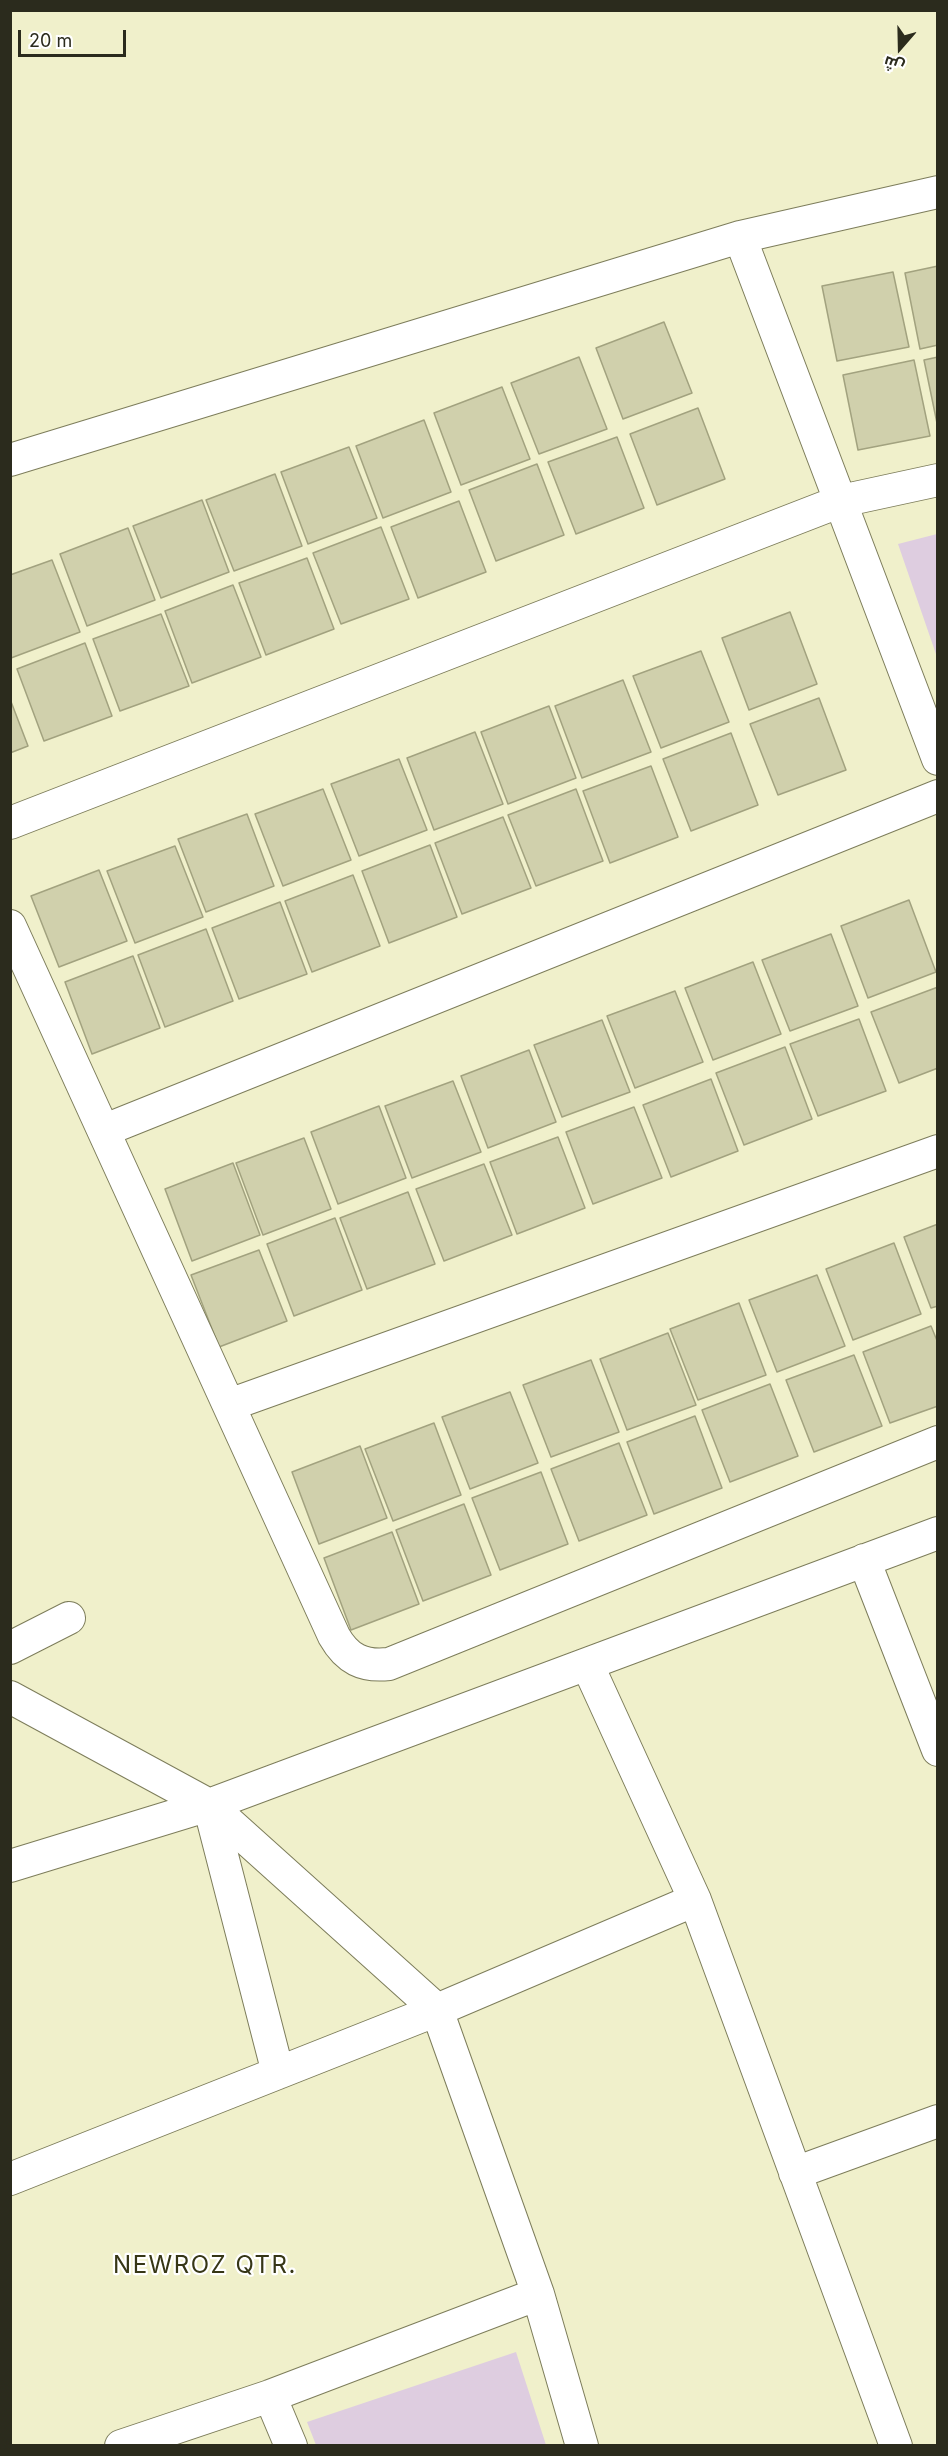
<!DOCTYPE html>
<html>
<head>
<meta charset="utf-8">
<style>
	body { margin:0 }
	#map { position:relative; width:948px; height:2456px; overflow:hidden; background:#f0f0cb; font-family:Inter,Cairo,sans-serif }
	canvas { display:block }
	.frame { position:absolute; inset:0; border:12px solid #2b2b1d; pointer-events:none }
	.north { position:absolute; left:870px; top:18px; width:60px; height:60px; -webkit-text-stroke:4px #fff; paint-order:stroke; rotate:200deg; font-size:16px; font-weight:700; line-height:24px; text-align:center; color:#2b2b1d }
	.north::after { content:''; display:block; margin:auto; width:21px; height:27px; background:#2b2b1d; clip-path:polygon(50% 0,100% 100%,50% 72%,0 100%) }
	.scale { position:absolute; left:18px; top:30px; width:108px; height:27px; box-sizing:border-box; border:3px solid #2b2b1d; border-top:0; padding-left:8px; font-size:18px; line-height:21px; white-space:nowrap; color:#2b2b1d; -webkit-text-stroke:4px #fff; paint-order:stroke }
</style>
</head>
<body>
<div id="map">
<canvas width="948" height="2456"></canvas>
<div class="frame"></div>
<div class="north">ش</div>
<div class="scale">20 m</div>
</div>
<script>
const context = document.querySelector('canvas').getContext('2d');
context.lineJoin = 'round';
function fillPath(path, color) { context.fillStyle = color; context.fill(path, 'evenodd'); }
function stroke(path, color, width, dash) { context.strokeStyle = color; context.lineWidth = width; context.lineCap = dash ? 'butt' : 'round'; context.setLineDash(dash || []); context.stroke(path); }
function label(font, color, halo, rows, align = 'center') {
  context.font = font + ' Inter,sans-serif'; context.lineWidth = 4.5; context.setLineDash([]); context.textBaseline = 'middle'; context.strokeStyle = halo; context.fillStyle = color; for (const [text, x, y, turn = 0] of rows) {
    context.save(); context.translate(x, y); context.rotate((+turn || 0) * Math.PI / 180); context.textAlign = isNaN(turn) ? turn : align; if (halo) context.strokeText(text, 0, 0); context.fillText(text, 0, 0); context.restore();
  }
}
fillPath(new Path2D(`
	M937 534H938L937 657 898 544Z
	M516 2352 546 2445H316L307 2422Z`), '#decde0');
const building = new Path2D(`
	M938 266V345L920 349 905 273Z
	M893 272 909 347 837 361 822 286Z
	M664 322 692 393 623 419 596 348Z
	M579 357 607 429 539 454 511 383Z
	M938 357V428L924 360Z
	M914 360 930 436 858 450 843 375Z
	M502 387 530 459 461 485 434 413Z
	M698 408 725 479 657 505 630 434Z
	M424 420 451 492 383 518 356 446Z
	M617 437 644 508 576 534 548 462Z
	M349 447 377 518 308 544 281 472Z
	M537 464 564 535 496 561 469 490Z
	M275 474 302 546 234 571 206 500Z
	M202 500 229 572 161 598 133 526Z
	M459 501 486 572 418 598 391 527Z
	M381 527 409 599 341 624 313 553Z
	M128 528 155 600 87 626 60 554Z
	M307 558 334 629 266 655 239 583Z
	M52 560 80 632 11 658 10 575Z
	M233 585 261 657 192 683 165 611Z
	M790 612 817 684 749 710 722 638Z
	M161 614 189 686 120 711 93 639Z
	M85 643 112 716 44 741 17 669Z
	M701 651 729 722 661 748 633 676Z
	M623 680 651 752 582 778 555 706Z
	M819 698 846 770 778 795 750 724Z
	M10 699 28 746 10 753Z
	M549 706 576 778 508 804 481 732Z
	M475 732 503 804 434 830 407 758Z
	M731 733 758 805 691 831 663 759Z
	M399 759 427 830 359 856 331 784Z
	M651 766 678 837 610 863 583 791Z
	M323 789 351 860 283 886 255 814Z
	M576 789 603 861 536 886 508 815Z
	M247 814 274 886 206 912 178 839Z
	M503 817 531 888 462 914 435 843Z
	M430 845 457 917 389 943 362 871Z
	M175 846 203 917 135 943 107 871Z
	M99 870 127 941 59 967 31 896Z
	M353 875 380 946 312 972 285 901Z
	M909 900 936 972 868 998 841 926Z
	M280 902 307 974 239 999 212 928Z
	M206 929 233 1001 165 1027 138 955Z
	M831 934 858 1006 790 1031 762 960Z
	M133 956 160 1028 92 1054 65 982Z
	M753 962 781 1034 713 1060 685 988Z
	M938 987V1068L899 1083 871 1012Z
	M675 991 703 1062 635 1088 607 1016Z
	M859 1019 886 1091 818 1116 790 1044Z
	M602 1020 630 1092 562 1117 534 1045Z
	M785 1047 812 1119 744 1145 716 1073Z
	M529 1050 556 1122 488 1148 461 1076Z
	M711 1079 738 1151 671 1177 643 1105Z
	M453 1081 481 1152 412 1178 385 1106Z
	M379 1106 406 1178 338 1204 311 1132Z
	M634 1107 662 1178 593 1204 566 1132Z
	M558 1137 585 1208 517 1234 490 1162Z
	M304 1138 331 1209 263 1235 236 1163Z
	M233 1163 260 1235 192 1261 165 1189Z
	M484 1164 512 1235 444 1261 416 1189Z
	M408 1192 435 1264 367 1289 340 1218Z
	M335 1218 362 1290 294 1316 267 1244Z
	M938 1224V1306L931 1308 904 1237Z
	M894 1243 921 1314 853 1340 826 1269Z
	M259 1250 287 1321 219 1347 191 1275Z
	M817 1275 845 1346 777 1372 749 1300Z
	M739 1303 766 1375 698 1400 670 1329Z
	M931 1326 938 1343V1406L890 1423 863 1352Z
	M668 1333 696 1405 627 1430 600 1359Z
	M854 1355 882 1426 814 1452 786 1380Z
	M591 1360 619 1432 551 1457 523 1385Z
	M770 1384 798 1456 730 1482 702 1410Z
	M510 1392 538 1463 470 1489 442 1417Z
	M695 1416 722 1488 654 1514 627 1442Z
	M434 1423 461 1495 393 1521 365 1449Z
	M619 1443 647 1515 579 1541 551 1469Z
	M360 1446 387 1518 319 1544 292 1472Z
	M541 1472 568 1544 500 1570 472 1498Z
	M464 1504 491 1575 423 1601 396 1530Z
	M392 1532 419 1604 351 1630 324 1558Z`);
fillPath(building, '#d0d0ac');
stroke(building, '#a2a27f', 1.5);
const street = new Path2D(`
	M740 237 938 759
	M10 460 740 237 938 192
	M10 823 841 501 938 480
	M10 926 334 1636C347 1659 363 1667 389 1664L938 1442
	M105 1130 938 796
	M229 1405 938 1151
	M864 1560 938 1750
	M10 1648 69 1618
	M588 1666 695 1900 896 2446
	M10 1697 209 1805 278 2073
	M209 1805 437 2010 538 2294 582 2446
	M10 1866 209 1805 938 1533
	M795 2173 938 2121
	M10 2179 437 2010 695 1900
	M270 2396 291 2446
	M121 2446 270 2396 538 2294`);
stroke(street, '#7d7d5b', 34);
stroke(street, '#fff', 32);
context.letterSpacing = '1.5px';
label('24px', '#363616', '#fff', [
	["NEWROZ QTR.",205,2266]
]);
context.letterSpacing = '0px';
</script>
</body>
</html>
